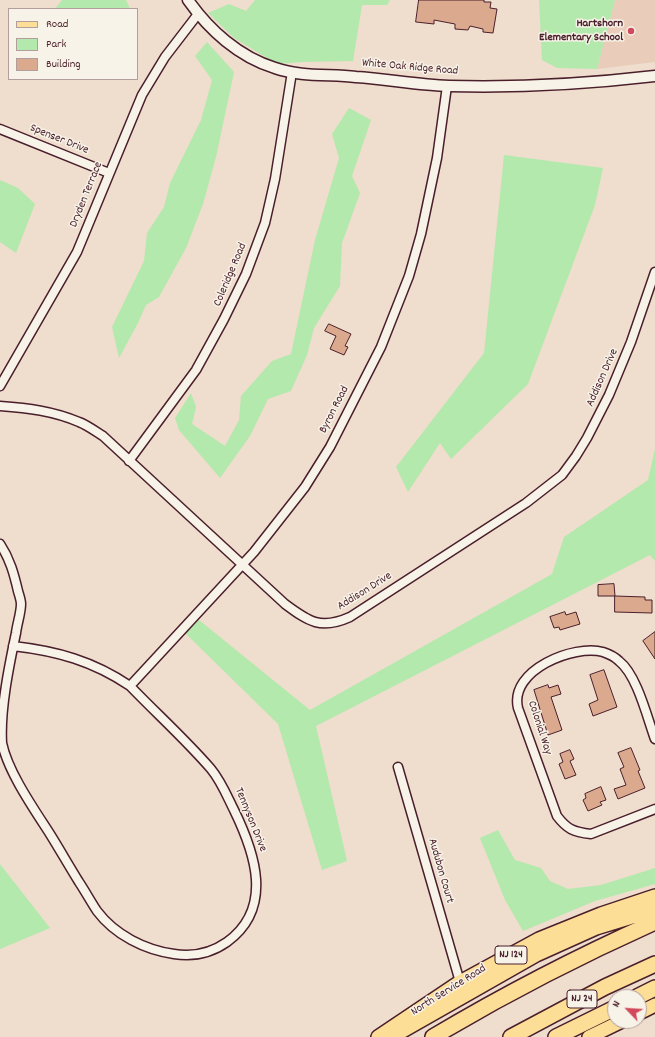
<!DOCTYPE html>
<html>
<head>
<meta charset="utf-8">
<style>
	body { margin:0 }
	#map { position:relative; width:655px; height:1037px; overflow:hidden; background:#efddcd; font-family:Dekko,sans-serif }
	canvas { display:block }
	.legend { position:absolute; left:8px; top:8px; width:130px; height:72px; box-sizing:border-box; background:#f7f3e8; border:1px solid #b29e9c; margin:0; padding:5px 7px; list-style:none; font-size:12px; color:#4a1f2b }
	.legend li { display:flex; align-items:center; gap:8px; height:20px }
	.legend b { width:20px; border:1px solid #b29e9c }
	.north { position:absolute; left:607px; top:989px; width:40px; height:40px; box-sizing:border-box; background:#f7f3e8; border:1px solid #b29e9c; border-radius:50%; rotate:295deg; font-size:11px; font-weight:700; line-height:16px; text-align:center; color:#4a1f2b }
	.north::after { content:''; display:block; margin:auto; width:14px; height:18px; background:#d1495b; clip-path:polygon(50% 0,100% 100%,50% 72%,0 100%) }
</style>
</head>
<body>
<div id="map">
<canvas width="655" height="1037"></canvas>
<ul class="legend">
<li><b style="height:5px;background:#fdde96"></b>Road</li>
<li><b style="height:11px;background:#b3e9ac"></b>Park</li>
<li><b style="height:11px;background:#dba98e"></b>Building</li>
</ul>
<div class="north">N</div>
</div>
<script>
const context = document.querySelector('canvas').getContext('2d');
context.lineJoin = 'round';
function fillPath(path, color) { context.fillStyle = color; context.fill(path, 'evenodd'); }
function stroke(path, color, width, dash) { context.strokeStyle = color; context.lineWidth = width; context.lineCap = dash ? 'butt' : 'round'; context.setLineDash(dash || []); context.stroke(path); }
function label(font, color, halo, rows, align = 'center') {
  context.font = font + ' Dekko,sans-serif'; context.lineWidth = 3; context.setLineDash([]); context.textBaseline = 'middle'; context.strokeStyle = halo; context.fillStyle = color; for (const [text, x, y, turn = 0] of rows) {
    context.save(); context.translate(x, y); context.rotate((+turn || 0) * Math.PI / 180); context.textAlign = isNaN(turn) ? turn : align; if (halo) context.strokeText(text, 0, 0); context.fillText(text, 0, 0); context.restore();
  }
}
fillPath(new Path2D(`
	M615 0H655V62L597 69Z`), '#e9cdba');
fillPath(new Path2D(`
	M62 0H126L130 9H55Z
	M255 0H390L387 5H362L353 61 302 62 277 64 234 38 208 13 229 4 246 11Z
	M539 0H615L597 69 557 68 542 60Z
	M207 42 234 72 216 157 203 204 186 248 159 297 146 305 138 323 119 358 112 327 144 261 147 233 164 207 170 183 201 120 212 80 195 56Z
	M349 108 371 120 352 176 360 193 342 243 340 286 314 328 307 355 291 391 268 399 250 436 220 478 179 430 175 418 191 393 196 407 192 424 225 446 239 420 241 396 272 361 291 354 315 240 339 158 332 134Z
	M504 155 603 168 595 205 528 384 451 459 440 443 408 492 396 467 484 353Z
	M0 180 18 188 35 204 16 253 0 242Z
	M655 449V561L650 555 316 726 347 861 322 870 278 724 185 633 199 620 310 710 552 574 564 537 648 480Z
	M498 830 515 860 541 868 550 881 568 889 601 885 655 868V884L595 901 523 931 505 900 480 838Z
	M0 864 50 928 0 949Z`), '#b3e9ac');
const building = new Path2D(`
	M419 0H484V2H491L490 8 497 9 493 33 483 32V29L470 26 468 30 455 29V24L434 20V24L416 22Z
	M329 324 351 334 345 346 348 347 344 355 330 349 336 336 325 331Z
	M614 584 615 596H598V585Z
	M615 596 645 597V600H652V613L615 612Z
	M565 612 566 615 576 612 580 624 560 630 559 627 554 628 550 617Z
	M655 632V659L643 641Z
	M604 670 617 707 593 716 589 704 598 700 590 675Z
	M548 685 549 688 558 685 561 694 551 697 562 730 548 735 534 690Z
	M631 748 640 770 638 771 645 788 618 799 614 789 626 785 620 769 624 767 618 753Z
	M570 750 574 759 570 761 576 775 565 779 559 764 563 762 560 754Z
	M601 787 606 800 600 802 602 805 588 811 583 800 586 798 585 794Z`);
fillPath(building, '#dba98e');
stroke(building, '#4a1f2b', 1);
const minor = new Path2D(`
	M0 129 109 173
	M0 386 77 252 142 95 165 57 198 14
	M0 406C28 408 53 411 79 422 87 425 95 431 103 436L285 604C309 622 321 630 350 617L526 503 562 475 576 456 587 438 609 395 631 342 655 272
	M129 461 196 370 224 319 246 274 265 223 275 179 292 72
	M0 544C10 559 14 574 18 591 19 595 21 600 21 604 21 613 17 624 16 633 9 666 0 710 2 743 8 772 34 809 50 834 60 850 69 866 79 882 85 891 91 902 97 911 115 935 145 950 174 954 193 957 210 954 227 942 274 908 255 853 234 810 227 796 221 781 211 769 186 740 157 714 130 686 93 661 57 651 13 646
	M130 686 254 552 305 487 330 447 381 347 409 276 421 234 437 158 447 86
	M655 739C647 717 637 675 619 661 615 657 609 654 603 652 574 644 509 670 518 708L557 816C567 829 573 832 591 834L655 809
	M398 767 460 982`);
const tertiary = new Path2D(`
	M188 0C209 30 239 57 275 68 301 77 329 74 356 77 387 79 418 85 449 86 518 88 586 84 655 76`);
const primary = new Path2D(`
	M639 1013 655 1005
	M378 1037 460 982 539 939 601 914 655 896
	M589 1037 622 1021`);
const motorway = new Path2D(`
	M637 997 655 988
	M390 1037 536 954 596 927 655 909
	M433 1037C505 994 579 956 655 922
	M511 1037 605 987 655 964
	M556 1037 615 1008`);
stroke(minor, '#4a1f2b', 11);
stroke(tertiary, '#4a1f2b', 13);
stroke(primary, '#4a1f2b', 16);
stroke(motorway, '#4a1f2b', 18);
stroke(minor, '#f7f3e8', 8);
stroke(tertiary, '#f7f3e8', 10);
stroke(primary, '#fdde96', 13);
stroke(motorway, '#fdde96', 15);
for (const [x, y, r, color] of [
	[631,31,4,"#d1495b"]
]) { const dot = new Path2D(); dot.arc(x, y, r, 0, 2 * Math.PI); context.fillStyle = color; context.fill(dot); stroke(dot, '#f7f3e8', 1.5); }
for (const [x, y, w] of [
	[511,955,32],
	[582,999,30]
]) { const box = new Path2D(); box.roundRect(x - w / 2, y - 9, w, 18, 3); context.fillStyle = '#f7f3e8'; context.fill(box); stroke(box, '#4a1f2b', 1); }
label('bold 11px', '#4a1f2b', null, [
	["NJ 124",511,955],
	["NJ 24",582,999]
]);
label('bold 12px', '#4a1f2b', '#f7f3e8', [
	["Hartshorn",623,24],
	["Elementary School",623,38]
], 'right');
label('12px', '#4a1f2b', '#f7f3e8', [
	["White Oak Ridge Road",410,68,5],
	["Spenser Drive",59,140,22],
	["Dryden Terrace",87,195,-68],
	["Coleridge Road",231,275,-67],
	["Addison Drive",603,378,-66],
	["Byron Road",335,410,-63],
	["Addison Drive",365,592,-32],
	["Colonial Way",539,728,72],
	["Tennyson Drive",250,820,68],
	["Audubon Court",440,871,74],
	["North Service Road",449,991,-32]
]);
</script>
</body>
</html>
